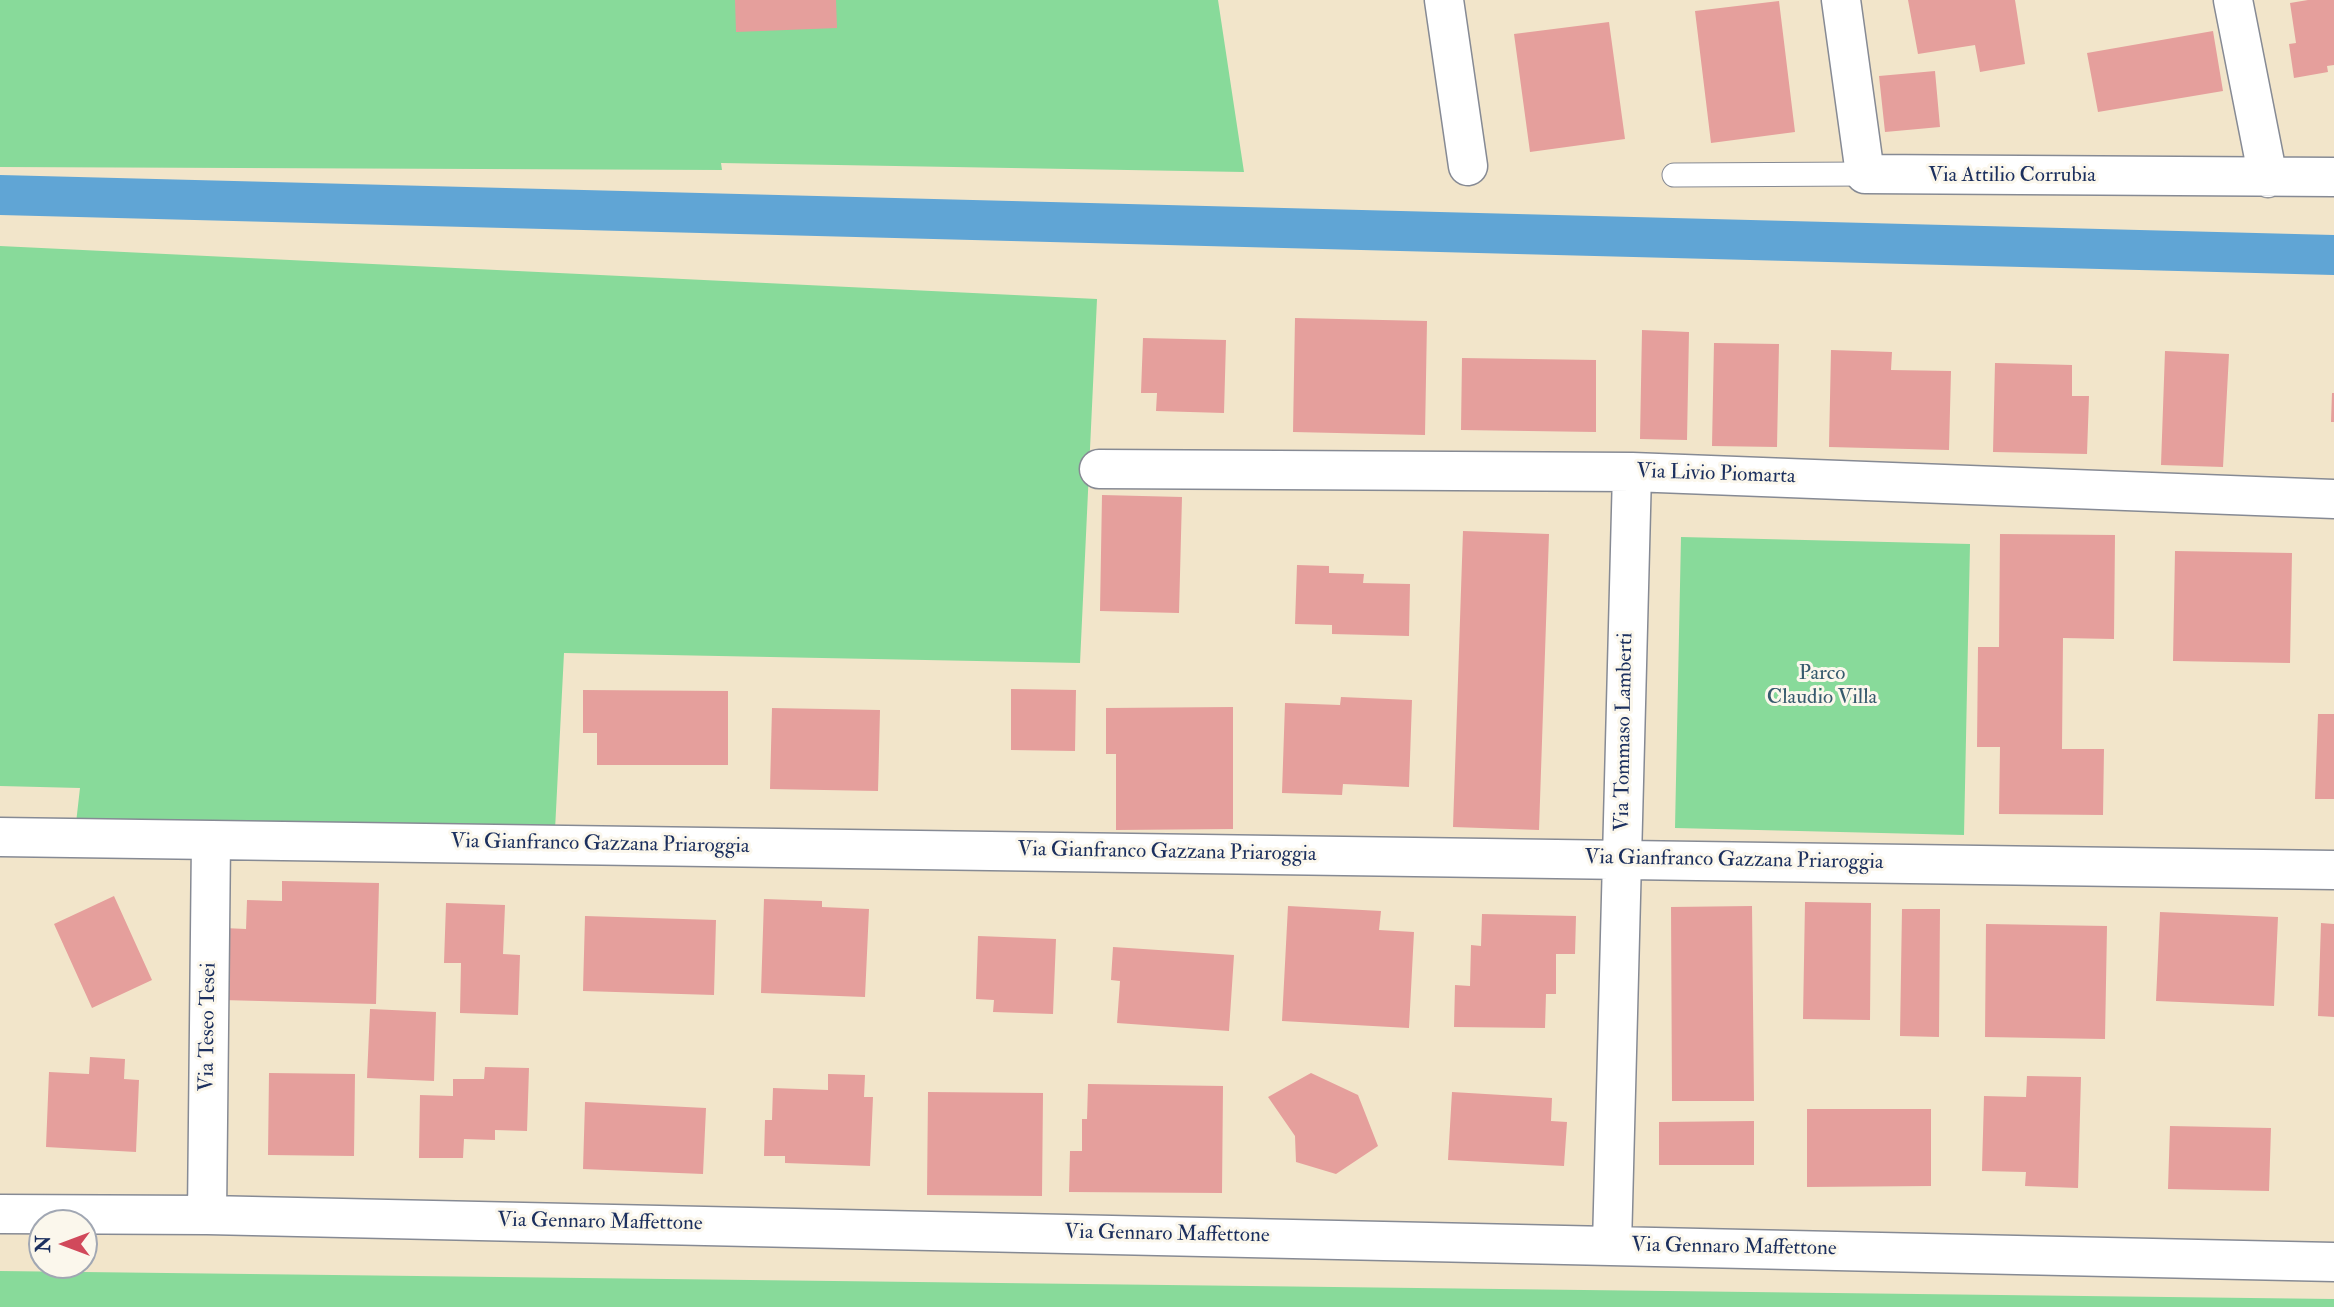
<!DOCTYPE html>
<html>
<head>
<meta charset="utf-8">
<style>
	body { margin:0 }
	#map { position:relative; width:2334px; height:1307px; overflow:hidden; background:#f2e5ca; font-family:"IM FELL Double Pica",serif }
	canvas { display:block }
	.north { position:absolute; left:28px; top:1209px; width:70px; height:70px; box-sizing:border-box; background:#fbf7ec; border:2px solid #a1a7b3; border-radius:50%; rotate:270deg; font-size:19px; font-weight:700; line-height:28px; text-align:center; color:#1b2f5e }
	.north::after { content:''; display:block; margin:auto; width:24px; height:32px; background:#d1495b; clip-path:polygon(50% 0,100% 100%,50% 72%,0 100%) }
</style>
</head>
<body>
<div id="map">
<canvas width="2334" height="1307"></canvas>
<div class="north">N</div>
</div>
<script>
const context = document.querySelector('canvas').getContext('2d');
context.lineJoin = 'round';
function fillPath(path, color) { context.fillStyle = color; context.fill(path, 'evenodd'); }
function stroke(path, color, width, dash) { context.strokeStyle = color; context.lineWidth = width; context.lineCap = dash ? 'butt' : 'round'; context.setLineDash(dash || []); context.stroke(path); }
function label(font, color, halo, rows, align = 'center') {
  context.font = font + ' "IM FELL Double Pica",serif'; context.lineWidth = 6; context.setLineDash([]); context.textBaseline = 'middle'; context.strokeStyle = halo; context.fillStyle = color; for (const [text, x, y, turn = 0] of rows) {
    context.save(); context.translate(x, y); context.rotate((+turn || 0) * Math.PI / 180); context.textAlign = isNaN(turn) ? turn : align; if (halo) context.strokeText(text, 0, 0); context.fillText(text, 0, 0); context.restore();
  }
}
fillPath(new Path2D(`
	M0 0H1218L1244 172 721 163 722 170 0 167Z
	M0 246 1097 299 1080 663 564 653 555 830 76 823 80 788 0 786Z
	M1681 537 1970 544 1964 835 1675 828Z
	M0 1271 2334 1299V1307H0Z`), '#88da9a');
stroke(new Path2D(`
	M0 195 2334 255`), '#60a5d5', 40);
fillPath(new Path2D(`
	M735 0H836L837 28 736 32Z
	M1908 0H2015L2025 64 1980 72 1975 45 1918 54Z
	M2308 0H2334V65L2327 66 2328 72 2294 78 2289 44 2296 43 2290 3Z
	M1779 1 1795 132 1711 143 1695 11Z
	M1609 22 1625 139 1530 152 1514 34Z
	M2213 31 2223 91 2098 112 2087 53Z
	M1935 71 1940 127 1885 132 1879 76Z
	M1295 318 1427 321 1425 435 1293 432Z
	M1642 330 1689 332 1687 440 1640 439Z
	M1143 338 1226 340 1224 413 1156 411 1157 393H1141Z
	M1714 343 1779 344 1777 447 1712 446Z
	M1831 350 1892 352 1891 370 1951 371 1949 450 1829 447Z
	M2165 351 2229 354 2223 467 2161 465Z
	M1462 358 1596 360V432L1461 430Z
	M1995 363 2072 365V396H2089L2087 454 1993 452Z
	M2332 393H2334V422H2331Z
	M1102 495 1182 497 1179 613 1100 611Z
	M1463 531 1549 534 1539 830 1453 827Z
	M2000 534 2115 535 2114 639 2063 638 2062 749H2104L2103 815 1999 814 2000 747H1977L1978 647H1999Z
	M2175 551 2292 553 2290 663 2173 661Z
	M1297 565 1329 566V573L1364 574 1363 583 1410 584 1409 636 1332 634V625L1295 624Z
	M1011 689 1076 690 1075 751 1011 750Z
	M583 690 728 691V765H597V733H583Z
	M1341 697 1412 700 1409 787 1343 784 1342 795 1282 793 1285 703 1340 705Z
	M1233 707V829L1116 830V754H1106V708Z
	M772 708 880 710 878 791 770 789Z
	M2318 714H2334V799H2315Z
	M282 881 379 883 376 1004 222 1000 224 928 246 929 247 900 282 901Z
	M114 896 152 980 92 1008 54 924Z
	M764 899 822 901V907L869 909 865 997 761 993Z
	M1805 902 1871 903 1870 1020 1803 1019Z
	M446 903 505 905 503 954 520 955 518 1015 460 1013 461 963H444Z
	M1288 906 1381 911 1379 930 1414 932 1409 1028 1282 1021Z
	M1752 906 1754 1101H1672L1671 907Z
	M1902 909H1940L1939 1037 1900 1036Z
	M2160 912 2278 917 2274 1006 2156 1001Z
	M1482 914 1576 916 1575 954H1556V994H1546L1545 1028 1454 1027 1455 985 1470 986 1471 945 1481 946Z
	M585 916 716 920 714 995 583 991Z
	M2321 923 2334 924V1017L2318 1016Z
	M1986 924 2107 926 2105 1039 1985 1037Z
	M978 936 1056 939 1053 1014 993 1012 994 1000 976 999Z
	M1113 947 1234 955 1229 1031 1117 1023 1120 981 1111 980Z
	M370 1009 436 1012 434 1081 367 1078Z
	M90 1057 125 1059 124 1079 139 1080 136 1152 46 1147 49 1072 89 1074Z
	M485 1067 529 1068 527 1131 495 1130V1140L464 1139 463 1158H419L420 1095 453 1096V1079H484Z
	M269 1073 355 1074 354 1156 268 1155Z
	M1311 1073 1358 1095 1378 1146 1336 1174 1296 1162 1295 1136 1268 1097Z
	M828 1074 865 1075 864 1097H873L870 1166 785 1163V1156H764L765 1120H772L773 1088 828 1090Z
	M2027 1076 2081 1077 2078 1188 2025 1186 2026 1172 1982 1171 1984 1096 2026 1097Z
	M1088 1084 1223 1086 1222 1193 1069 1192 1070 1151H1082V1119H1087Z
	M928 1092 1043 1093 1042 1196 927 1195Z
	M1452 1092 1552 1098 1551 1121 1567 1122 1564 1166 1448 1160Z
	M585 1102 706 1108 703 1174 583 1169Z
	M1807 1109H1931V1186L1807 1187Z
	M1754 1121V1165H1659V1122Z
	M2170 1126 2271 1128 2269 1191 2168 1189Z`), '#e59f9c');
const service = new Path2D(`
	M1674 175 1865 174`);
const minor = new Path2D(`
	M1444 0 1468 166
	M1841 0 1865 174 2334 177
	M2233 0 2268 178
	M1099 469 1632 472 2334 499
	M0 837 2334 870
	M0 1214 207 1215 2334 1262
	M207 1215 211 840
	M1612 1245 1632 472`);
stroke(service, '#868a94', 25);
stroke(minor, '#868a94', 41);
stroke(service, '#fff', 23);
stroke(minor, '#fff', 38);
label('21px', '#1b2f5e', '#fbf7ec', [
	["Via Attilio Corrubia",2012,176],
	["Via Livio Piomarta",1716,475,2],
	["Via Tommaso Lamberti",1625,732,-89],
	["Via Gianfranco Gazzana Priaroggia",600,845,1],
	["Via Gianfranco Gazzana Priaroggia",1167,853,1],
	["Via Gianfranco Gazzana Priaroggia",1734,861,1],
	["Via Teseo Tesei",209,1027,-89],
	["Via Gennaro Maffettone",600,1223,1],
	["Via Gennaro Maffettone",1167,1235,1],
	["Via Gennaro Maffettone",1734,1248,1]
]);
label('21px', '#365a6d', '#fbf7ec', [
	["Parco",1822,674],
	["Claudio Villa",1822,698]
]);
</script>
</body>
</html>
